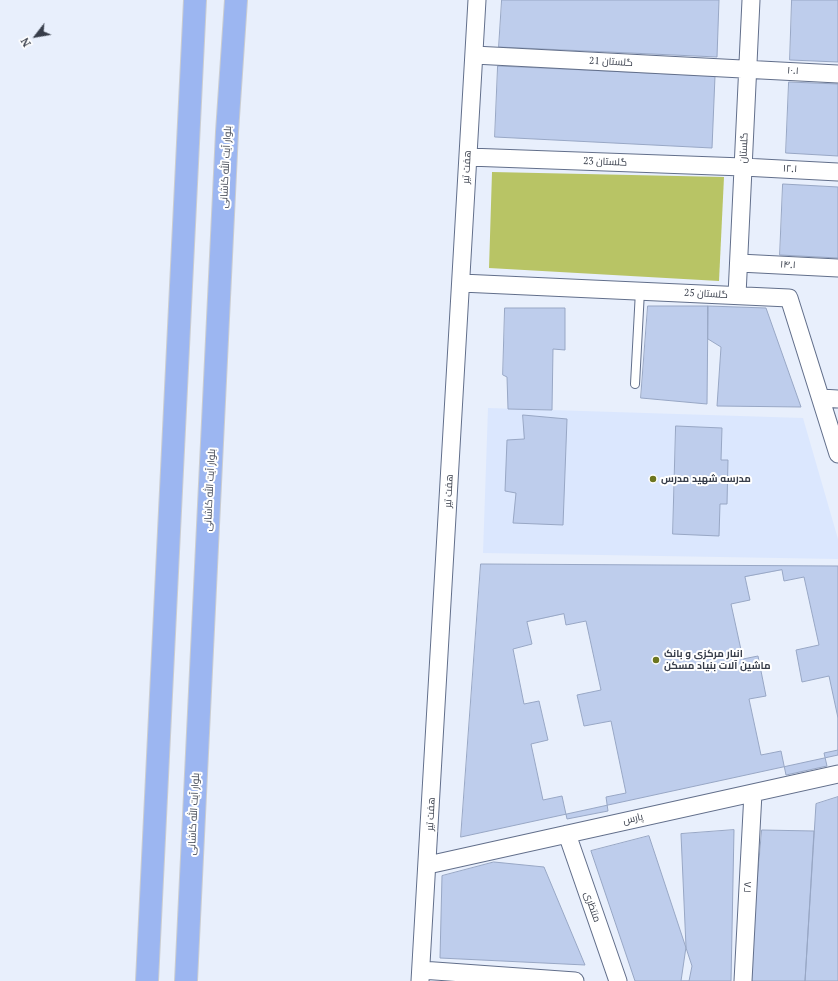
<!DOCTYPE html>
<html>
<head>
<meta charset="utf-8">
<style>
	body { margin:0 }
	#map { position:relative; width:838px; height:981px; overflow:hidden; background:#e8effc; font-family:"PT Serif",serif }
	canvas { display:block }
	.north { position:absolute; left:16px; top:16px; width:40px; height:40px; -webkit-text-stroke:3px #fff; paint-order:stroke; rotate:239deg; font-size:11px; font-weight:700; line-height:16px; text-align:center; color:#373d4a }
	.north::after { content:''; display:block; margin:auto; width:14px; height:18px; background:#373d4a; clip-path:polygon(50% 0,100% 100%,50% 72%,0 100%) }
</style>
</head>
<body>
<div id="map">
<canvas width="838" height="981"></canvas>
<div class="north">N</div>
</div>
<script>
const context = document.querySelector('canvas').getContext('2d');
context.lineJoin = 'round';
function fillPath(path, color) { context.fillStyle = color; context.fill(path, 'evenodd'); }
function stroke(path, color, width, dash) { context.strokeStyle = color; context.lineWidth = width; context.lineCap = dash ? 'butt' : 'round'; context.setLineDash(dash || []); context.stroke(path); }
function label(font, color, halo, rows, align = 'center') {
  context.font = font + ' "PT Serif",Cairo,serif'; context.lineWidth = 4; context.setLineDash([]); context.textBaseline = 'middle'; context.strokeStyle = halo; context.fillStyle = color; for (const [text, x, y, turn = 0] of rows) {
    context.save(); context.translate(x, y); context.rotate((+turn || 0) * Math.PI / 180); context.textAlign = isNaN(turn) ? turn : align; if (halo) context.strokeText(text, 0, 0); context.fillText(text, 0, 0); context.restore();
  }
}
fillPath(new Path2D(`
	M488 408 803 418 838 539V559L483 553Z`), '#dbe7fe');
fillPath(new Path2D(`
	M492 172 724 177 719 281 489 268Z`), '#b8c465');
const building = new Path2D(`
	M502 0H719L717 57 499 47Z
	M792 0H838V62L790 60Z
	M498 66 715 76 712 148 495 137Z
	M789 82 838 84V156L786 153Z
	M783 184 838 187V258L780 255Z
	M648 306H708L707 404 641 398Z
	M708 306 766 308 801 407 717 406 721 347 708 339Z
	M505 308H565V350L553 349 552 410 508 409 507 377 503 375Z
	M523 415 567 419 563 525 513 523 516 493 505 491 507 440 524 439Z
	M676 426 722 428 721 460H728L727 504H720L719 536 673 534Z
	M481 564 838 566V755L461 837Z
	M782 570 784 581 804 577 819 645 796 650 802 682 829 676 838 718V750L824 753 827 766 786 775 781 751 761 755 749 699 766 696 758 656 743 659 731 604 750 600 745 577Z
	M564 614 566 625 586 621 601 690 577 695 584 726 611 721 626 793 606 797 608 811 567 819 562 796 543 800 531 744 548 740 539 701 524 704 513 649 532 644 527 622Z
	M838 797V981H805L816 804Z
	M734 830 731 981H681L686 947 681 834Z
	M762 830 814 831 805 981H749Z
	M649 836 692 966 689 981H635L591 851Z
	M494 862 544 867 585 965 440 958 442 876Z`);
fillPath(building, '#becdec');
stroke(building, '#98a7c5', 1);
const lane = new Path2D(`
	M635 384 640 291`);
const street = new Path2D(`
	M474 55 838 74
	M468 157 743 167 838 172
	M739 263 838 268
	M461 283 789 298 838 454
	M737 295 751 0
	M821 398 838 399
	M567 834 618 981
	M428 865 838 774
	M421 970 575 981
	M420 981 477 0
	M743 981 753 793`);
const primary = new Path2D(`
	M147 981 195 0
	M186 981 227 132 236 0`);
stroke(lane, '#626f8b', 10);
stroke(street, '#626f8b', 19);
stroke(primary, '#cbcdd0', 24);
stroke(lane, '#fff', 8);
stroke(street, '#fff', 17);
stroke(primary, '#9cb6f1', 22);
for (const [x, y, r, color] of [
	[653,479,4,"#6d7620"],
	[656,660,4,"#6d7620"]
]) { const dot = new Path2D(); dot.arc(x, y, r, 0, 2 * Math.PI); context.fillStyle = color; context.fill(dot); stroke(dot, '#fff', 1.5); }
label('10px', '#373d4a', '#fff', [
	["گلستان 21",611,62,3],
	["۱۰.۱",793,71,3],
	["گلستان",744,148,-87],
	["گلستان 23",605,162,2],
	["بلوار آیت الله کاشانی",226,167,-87],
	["هفت تیر",467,167,-87],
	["۱۲.۱",790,169,3],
	["۱۴.۱",788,265,3],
	["گلستان 25",706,294,3],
	["بلوار آیت الله کاشانی",210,490,-87],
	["هفت تیر",449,491,-87],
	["بلوار آیت الله کاشانی",194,814,-87],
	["هفت تیر",431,814,-87],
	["پارس",633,819,-13],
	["۲۸",748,887,-87],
	["منتظری",592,907,71]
]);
label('bold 10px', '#373d4a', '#fff', [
	["مدرسه شهید مدرس",661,479],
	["انبار مرکزی و بانک",664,654],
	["ماشین آلات بنیاد مسکن",664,666]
], 'left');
</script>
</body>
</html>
